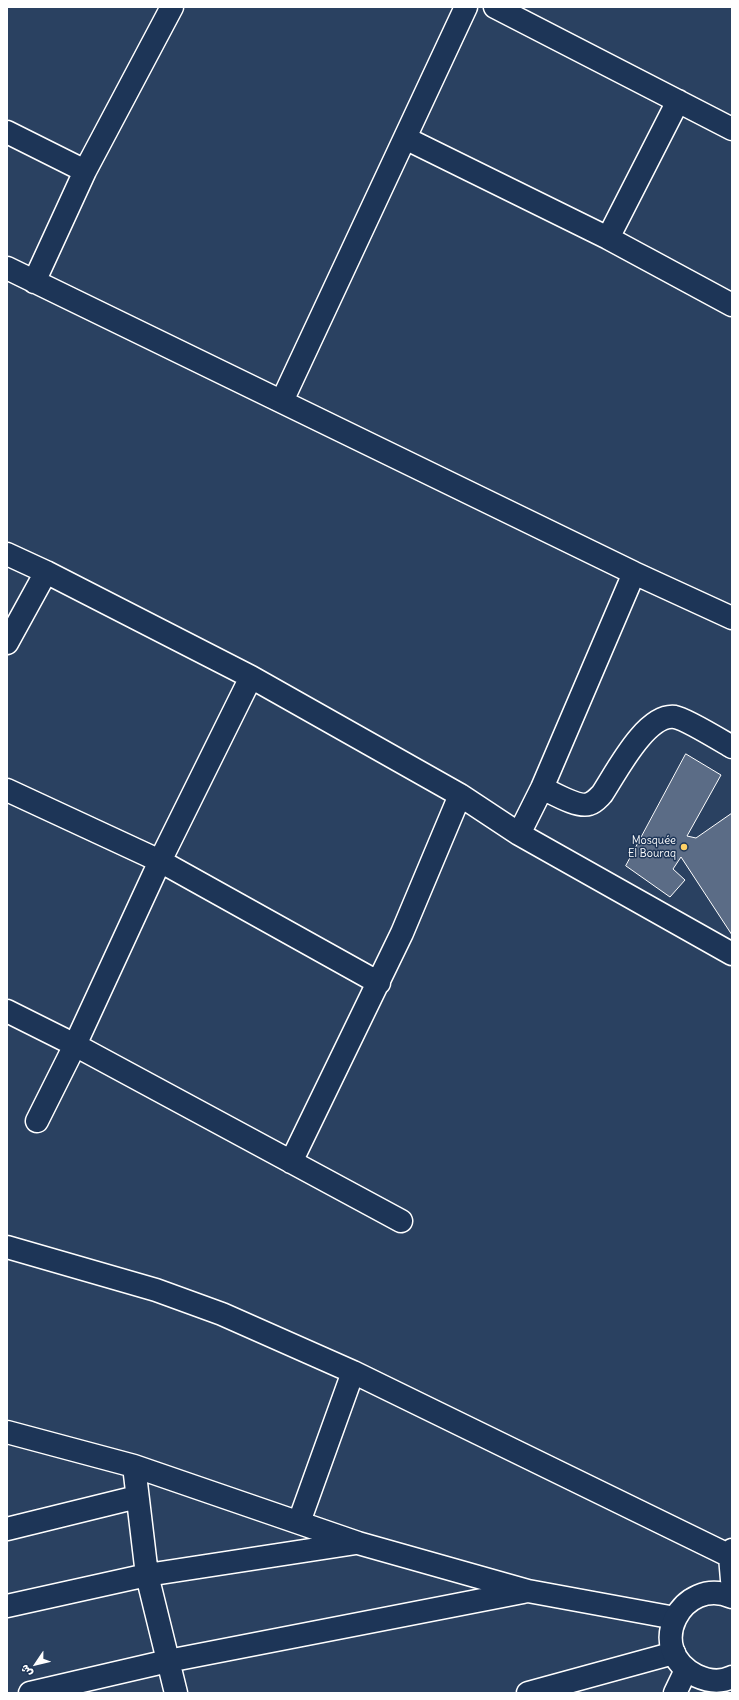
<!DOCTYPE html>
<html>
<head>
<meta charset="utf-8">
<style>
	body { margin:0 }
	#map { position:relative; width:739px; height:1700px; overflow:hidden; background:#2a4161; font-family:Delius,"Playpen Sans Arabic",sans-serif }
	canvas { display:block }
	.frame { position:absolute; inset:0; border:8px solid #fff; pointer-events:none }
	.north { position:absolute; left:16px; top:1644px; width:40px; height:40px; -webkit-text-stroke:3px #1d3557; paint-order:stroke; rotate:235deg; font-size:11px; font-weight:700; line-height:16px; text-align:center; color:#fff }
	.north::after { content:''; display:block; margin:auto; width:14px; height:18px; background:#fff; clip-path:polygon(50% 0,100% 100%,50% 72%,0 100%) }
</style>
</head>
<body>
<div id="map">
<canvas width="739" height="1700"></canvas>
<div class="frame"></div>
<div class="north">ش</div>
</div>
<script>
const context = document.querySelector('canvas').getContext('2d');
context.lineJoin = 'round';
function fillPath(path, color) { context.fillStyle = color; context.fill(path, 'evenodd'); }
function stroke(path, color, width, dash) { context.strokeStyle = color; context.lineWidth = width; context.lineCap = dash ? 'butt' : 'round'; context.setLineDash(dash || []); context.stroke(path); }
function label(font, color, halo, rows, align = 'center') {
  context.font = font + ' Delius,sans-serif'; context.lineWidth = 3; context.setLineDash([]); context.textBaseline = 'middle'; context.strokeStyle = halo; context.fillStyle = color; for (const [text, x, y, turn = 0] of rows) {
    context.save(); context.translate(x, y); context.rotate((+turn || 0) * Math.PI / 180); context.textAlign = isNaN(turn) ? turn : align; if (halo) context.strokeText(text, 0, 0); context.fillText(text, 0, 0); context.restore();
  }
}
const building = new Path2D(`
	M686 754 721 775 687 836 696 838 732 813V935L681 857 673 869 685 880 670 897 626 866Z`);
fillPath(building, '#5b6c86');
stroke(building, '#fff', 1);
const minor = new Path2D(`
	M495 7 732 129
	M7 132 85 171
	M405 138 608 238 732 305
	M608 238 678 101
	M7 268 634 573 732 618
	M34 282 85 171 172 7
	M282 401 466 7
	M7 554 46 572 251 677 460 795 519 834 732 954
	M7 643 46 572
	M542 788C553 793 578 808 589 804 595 802 598 798 602 794 616 773 646 713 675 717 686 719 720 740 732 747
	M7 790 160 861 379 983
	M519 834 542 788 634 573
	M7 1011 75 1045 401 1221
	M37 1121 75 1045 160 861 251 677
	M291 1162 402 933 460 795
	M7 1247 156 1290 222 1314 353 1372 730 1556
	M7 1432 134 1466 358 1543 528 1591 675 1618
	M134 1466 147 1575 176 1693
	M299 1522 353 1372
	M7 1529 137 1497
	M732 1550 730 1556 732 1580
	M7 1606 147 1575 356 1543
	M30 1693 168 1661 523 1592
	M528 1693 674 1653`);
const major = new Path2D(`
	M732 1597C683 1575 642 1649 697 1676 708 1681 720 1683 732 1677
	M675 1693 686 1670`);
stroke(minor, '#fff', 25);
stroke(major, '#fff', 25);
stroke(minor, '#1d3557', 22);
stroke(major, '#1d3557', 22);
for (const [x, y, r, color] of [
	[684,847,4,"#ffd166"]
]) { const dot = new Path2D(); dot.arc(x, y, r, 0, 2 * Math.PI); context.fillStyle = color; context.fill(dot); stroke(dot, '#1d3557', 1.5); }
label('11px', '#fff', '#1d3557', [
	["Mosquée",676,841],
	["El Bouraq",676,854]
], 'right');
</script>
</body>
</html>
